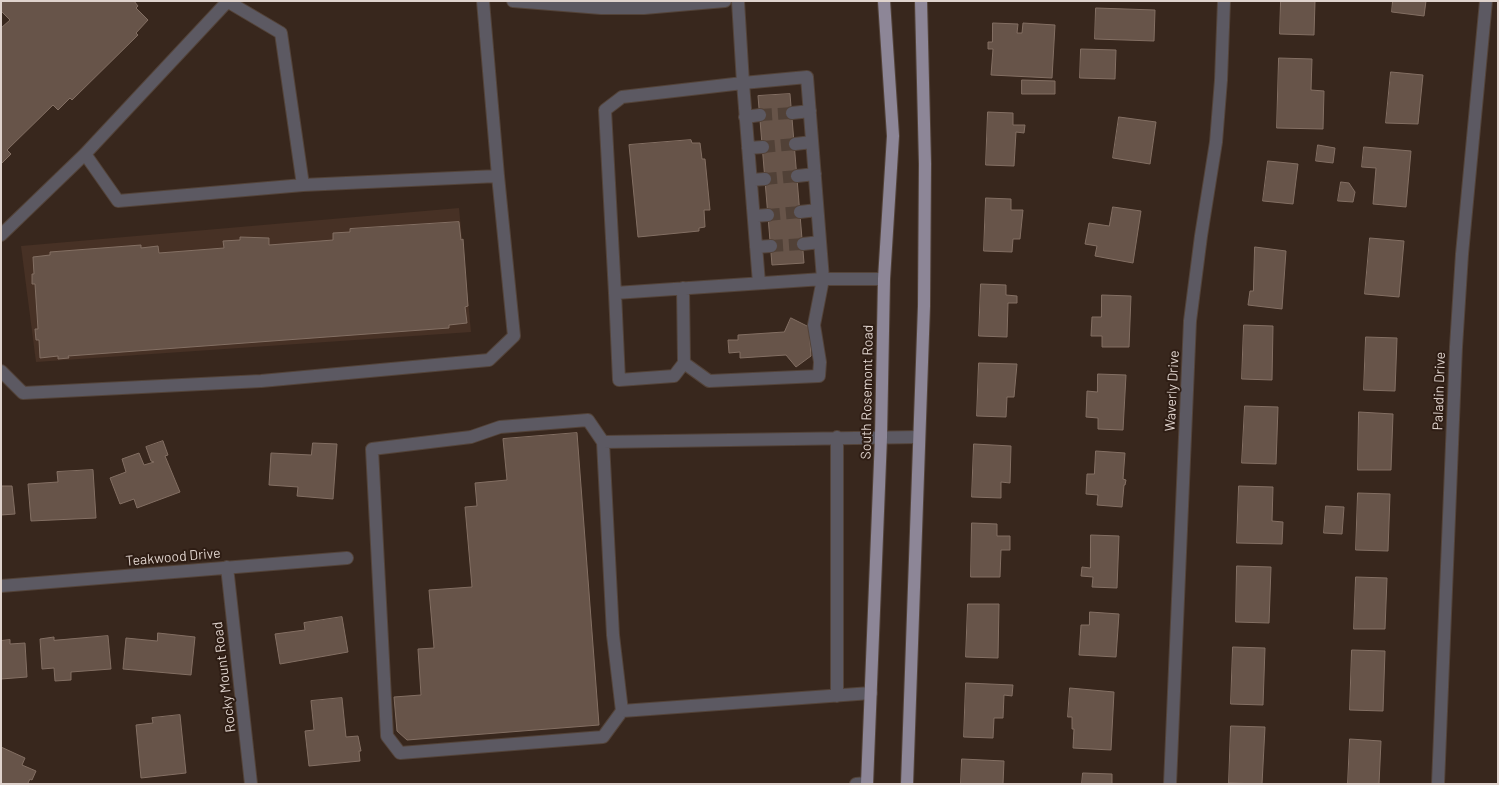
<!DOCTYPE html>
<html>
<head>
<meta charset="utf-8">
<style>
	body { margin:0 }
	#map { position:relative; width:1499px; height:785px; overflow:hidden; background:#38271d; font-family:Barlow,sans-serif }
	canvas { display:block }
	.frame { position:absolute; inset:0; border:2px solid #dfd3cd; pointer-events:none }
</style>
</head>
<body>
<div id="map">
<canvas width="1499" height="785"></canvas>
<div class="frame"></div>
</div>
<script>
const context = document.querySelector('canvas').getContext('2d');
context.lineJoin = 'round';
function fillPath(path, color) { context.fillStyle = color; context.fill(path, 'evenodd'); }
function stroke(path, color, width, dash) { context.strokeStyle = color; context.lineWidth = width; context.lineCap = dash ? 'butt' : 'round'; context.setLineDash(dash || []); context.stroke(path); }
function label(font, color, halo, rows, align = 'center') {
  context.font = font + ' Barlow,sans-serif'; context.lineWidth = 4; context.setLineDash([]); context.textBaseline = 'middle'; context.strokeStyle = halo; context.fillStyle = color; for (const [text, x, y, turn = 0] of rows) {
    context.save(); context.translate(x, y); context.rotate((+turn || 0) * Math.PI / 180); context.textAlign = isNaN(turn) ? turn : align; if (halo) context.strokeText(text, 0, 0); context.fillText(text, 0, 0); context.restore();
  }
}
fillPath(new Path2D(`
	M459 208 471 332 36 362 21 246Z`), '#473125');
const building = new Path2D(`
	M1 1H134L138 6 136 8 148 20 136 33 138 35 72 100 70 98 58 110 53 105 7 150 11 154 1 164V28L10 20 1 11Z
	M1281 1H1315L1314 35 1280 34Z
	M1393 1H1426L1424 16 1392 12Z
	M1096 8 1155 10 1154 41 1095 39Z
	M993 23 1018 24 1017 33H1022L1023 23 1055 25 1052 78 991 75 993 49H988V42H992Z
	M1081 49 1116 50 1115 79 1080 78Z
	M1279 58 1312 59 1311 90 1324 91 1323 129 1277 128Z
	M1391 72 1423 75 1418 124 1386 123Z
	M1022 80 1055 81V94H1022Z
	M790 94 804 263 772 265 758 96Z
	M988 112 1013 113V125H1025L1024 133 1016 132 1014 166 986 165Z
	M1119 117 1156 122 1150 164 1113 158Z
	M691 140 692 143H700L702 159H705L710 210H704L705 227 699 228V231L638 237 629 145Z
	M1318 145 1335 148 1333 163 1316 161Z
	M1364 147 1411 151 1406 207 1373 204 1376 168 1362 167Z
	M1268 161 1298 164 1293 204 1263 201Z
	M1341 182 1349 183 1355 192 1353 202 1338 201Z
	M986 198 1011 199V210H1023L1020 239H1013L1012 252 984 251Z
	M1113 207 1141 211 1133 263 1095 256 1097 246 1085 244 1089 223 1109 226Z
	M459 222 461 240 463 239 468 306 465 307 467 323 449 325V328L68 356 69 358 58 359V356L40 358 39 340H36L35 329H38L35 284H32V274H34L33 257 50 255V252L141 245V248L158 246 159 253 224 248 223 241 240 240V237L269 238V245L333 240V233L350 232V229Z
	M1370 238 1404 241 1399 297 1365 294Z
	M1255 247 1286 251 1282 309 1248 305 1250 291H1253Z
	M981 284 1006 285V295L1017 296V303H1008L1007 337 979 336Z
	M1102 295 1131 296 1129 347H1102V336H1091L1092 317H1101Z
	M791 318 809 327 811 356 796 367 786 355 740 358V352L729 353 728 340H738V335L784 332Z
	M1244 325 1273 326 1272 380 1242 379Z
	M1366 337 1397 338 1395 391 1364 390Z
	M979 363 1017 364 1014 397H1007L1006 417 977 416Z
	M1098 374 1126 375 1123 430 1098 429V418L1086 417 1087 391 1097 392Z
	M1245 406 1278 407 1276 464 1242 463Z
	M1359 412 1393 414 1391 470H1358Z
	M577 433 599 725 407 740 397 731 394 697 421 695 418 649 434 648 429 590 472 587 465 507 477 506 475 483 507 480 503 439Z
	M163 441 168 455 165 456 180 492 137 508 134 499 120 504 110 478 126 472 122 459 139 453 144 465 154 462 151 461 146 447Z
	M313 443 337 444 333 499 297 496 298 487 269 485 271 453 311 455Z
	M974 444 1011 446 1010 483 1001 482V498L972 497Z
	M1096 451 1125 453 1123 479 1126 480 1125 485H1124L1122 507 1097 505 1098 495 1086 494 1087 474H1094Z
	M93 470 96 518 31 521 28 484 58 482 57 472Z
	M1 486H12L15 514 1 515Z
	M1239 486 1273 487 1272 521 1283 522 1282 544 1237 543Z
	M1358 493 1390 494 1388 551 1356 550Z
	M1326 506 1344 507 1342 534 1324 533Z
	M972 523 997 524V536H1010V550H1001L1000 577H971Z
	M1091 535 1119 536 1117 588 1092 587 1093 577 1081 576 1082 567 1090 568Z
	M1237 566 1271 567 1269 623 1236 622Z
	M1356 577 1387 578 1385 629H1354Z
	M968 604H999L998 658 966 657Z
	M1090 612 1119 614 1116 657 1079 655 1081 625H1089Z
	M342 617 348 652 280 664 275 634 305 630 304 623Z
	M158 633 195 637 191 675 123 669 126 638 157 641Z
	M108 636 111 669 71 672V680L55 681 54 668 42 669 40 639 54 637V640Z
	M10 640V644L25 643 27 677 1 679V641Z
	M1233 647 1265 648 1263 705 1231 704Z
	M1352 650 1385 651 1383 711 1350 710Z
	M966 683 1013 685 1012 696 1004 695 1003 718H994L993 738 964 737Z
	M1070 688 1114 692 1111 750 1073 748 1074 729H1072V717H1068Z
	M342 698 346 737 358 736 361 751H359L360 761 309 766 305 731 314 730 311 701Z
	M180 715 186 773 141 778 136 725 153 723 152 718Z
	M1231 726 1265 727 1262 784 1229 783Z
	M1350 739 1381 741 1379 784H1348Z
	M1 747 25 758 22 765 36 771 32 780 30 779 28 783 30 784H1Z
	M962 759 1004 761 1003 784H961Z
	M1083 773 1112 774V784H1082Z`);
fillPath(building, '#675449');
stroke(building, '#836f63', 1);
stroke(new Path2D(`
	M760 115 792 113
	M763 147 795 144
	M765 179 797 176
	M768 215 800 212
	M771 246 803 244`), '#514137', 12, [12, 6]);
const minor = new Path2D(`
	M227 1 281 33 303 185
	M513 1 601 8H644L725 1
	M738 1 743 83 807 77 823 279H884
	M792 113 810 111
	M745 117 760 115
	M795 144 812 142
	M748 148 763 147
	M85 154 118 201 303 185 498 176
	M797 176 815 174
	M751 180 765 179
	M800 212 817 210
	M754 216 768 215
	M1 235 85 154 228 1
	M803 244 820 242
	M756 247 771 246
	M615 293 619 380 674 376 684 363 683 288
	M684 363 709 381 819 376 820 362 814 325 823 279 615 293 605 110 622 97 743 83 759 283
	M1 371 23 393 261 381 489 360 514 336 498 176 483 1
	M603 442 613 635 622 711
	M227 567 251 784
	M1 586 347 558
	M871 693 622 711 603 737 400 753 387 736 372 449 471 437 500 427 588 420 603 442 919 437
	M837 696V437
	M856 784 867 783
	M1170 784 1190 321 1201 236 1216 142 1221 80 1224 1
	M1438 784 1456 347 1462 254 1486 1`);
const major = new Path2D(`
	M867 784 881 437 884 279 893 136 884 1
	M907 784 924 306 925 164 921 1`);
stroke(minor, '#534339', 14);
stroke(major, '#534339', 14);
stroke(minor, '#5c5962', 12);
stroke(major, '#8d8697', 12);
label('14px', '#dfd3cd', '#2e1d14', [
	["Waverly Drive",1172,391,-87],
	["Paladin Drive",1439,391,-88],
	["South Rosemont Road",867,392,-89],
	["Teakwood Drive",173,557,-5],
	["Rocky Mount Road",224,677,-97]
]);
</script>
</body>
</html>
